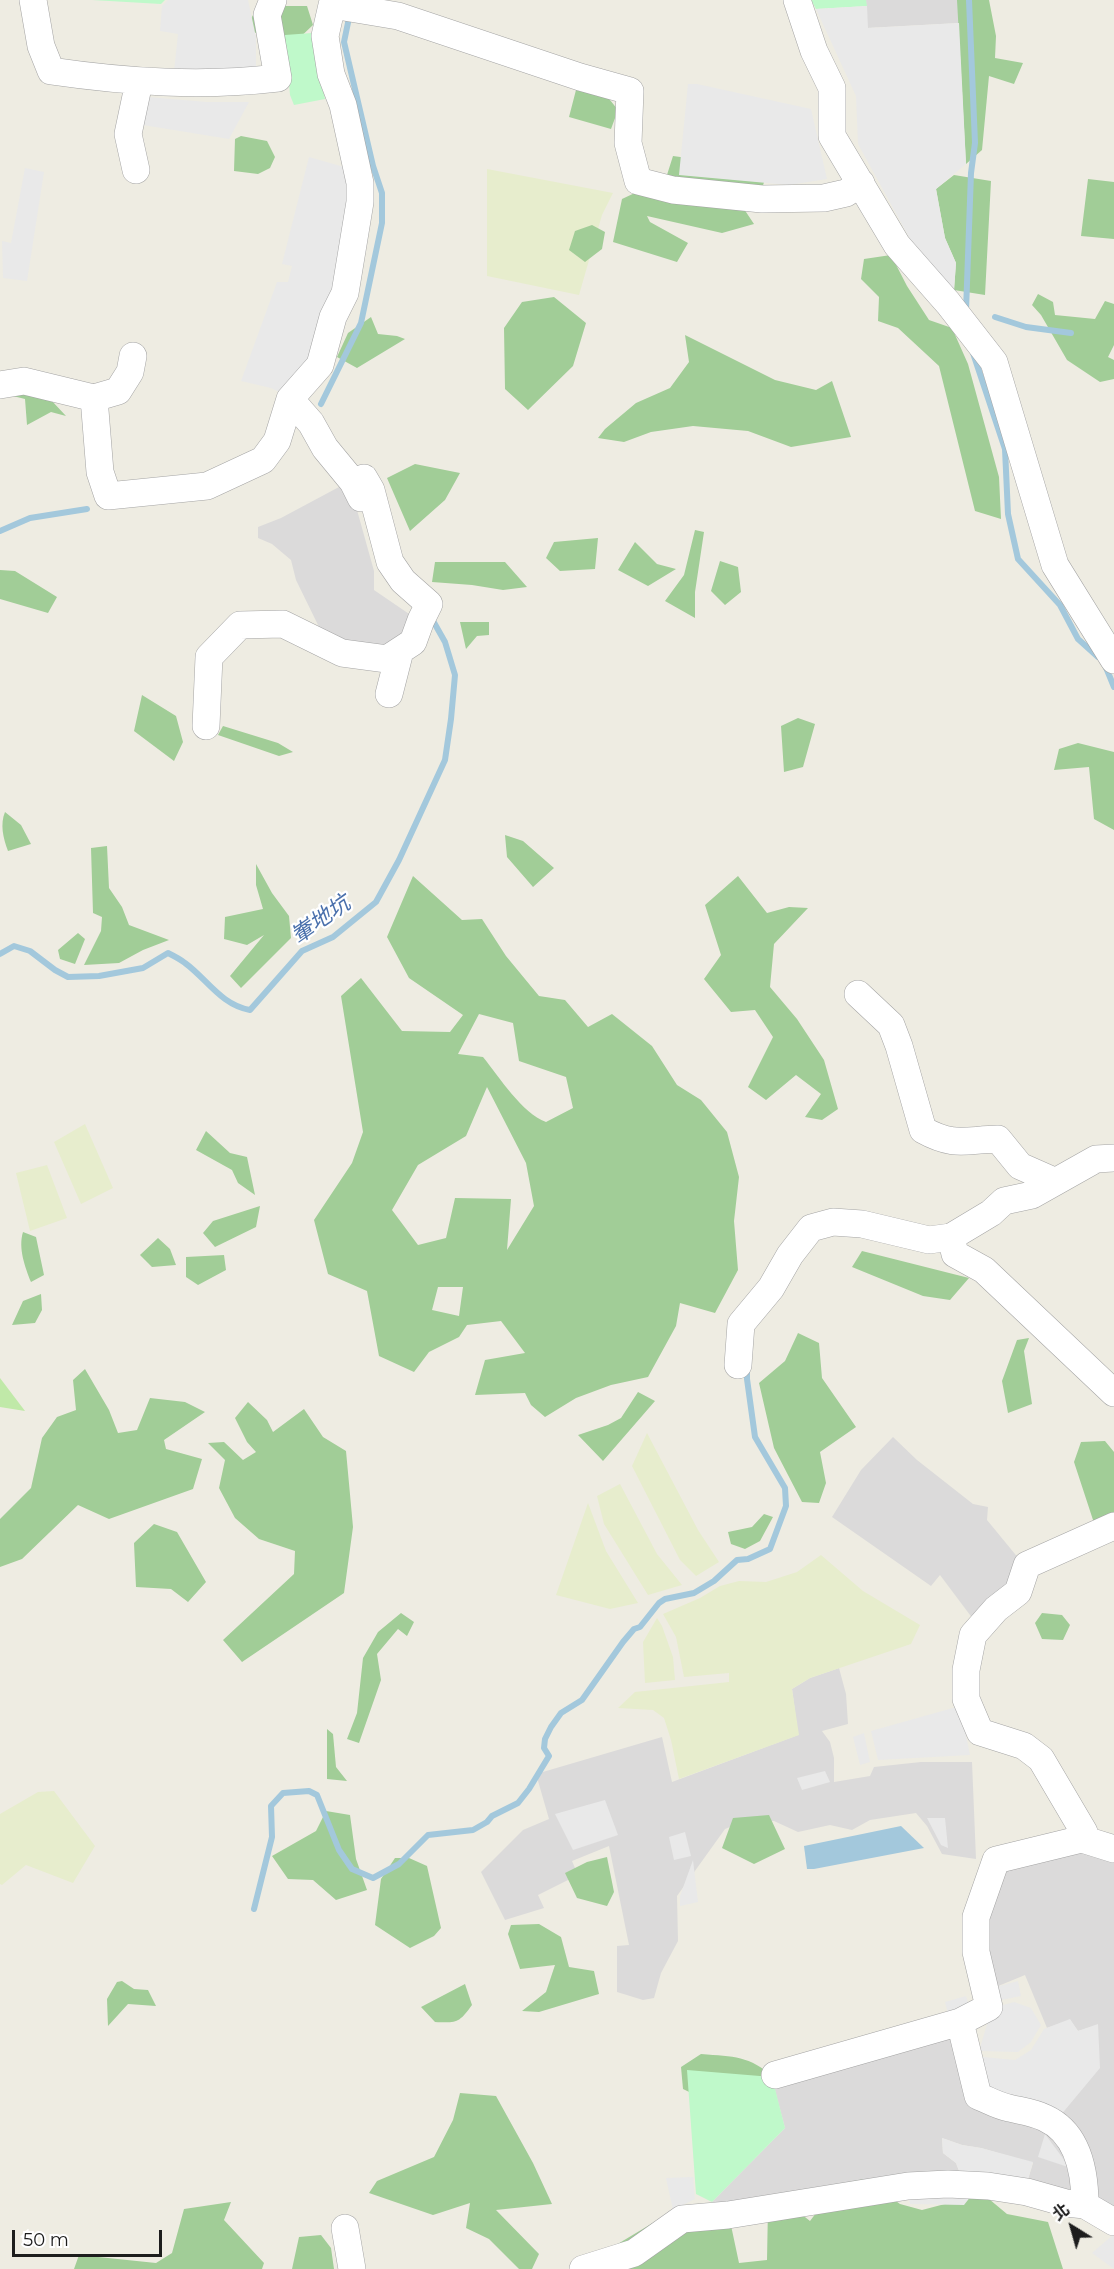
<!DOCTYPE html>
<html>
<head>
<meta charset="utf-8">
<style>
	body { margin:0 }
	#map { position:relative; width:1114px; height:2269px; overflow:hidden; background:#eeece2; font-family:Montserrat,"Noto Sans TC",sans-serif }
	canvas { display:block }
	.north { position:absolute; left:1042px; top:2197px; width:60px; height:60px; -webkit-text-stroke:4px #fff; paint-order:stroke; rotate:323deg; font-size:16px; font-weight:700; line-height:24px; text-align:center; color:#1d1d1d }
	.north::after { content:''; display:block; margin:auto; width:21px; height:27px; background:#1d1d1d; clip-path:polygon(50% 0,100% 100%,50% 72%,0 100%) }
	.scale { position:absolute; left:12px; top:2230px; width:150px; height:27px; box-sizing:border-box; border:3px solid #1d1d1d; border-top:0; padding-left:8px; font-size:18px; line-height:21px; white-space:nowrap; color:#1d1d1d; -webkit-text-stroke:4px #fff; paint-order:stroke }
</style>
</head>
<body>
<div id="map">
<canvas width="1114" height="2269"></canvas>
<div class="north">北</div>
<div class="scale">50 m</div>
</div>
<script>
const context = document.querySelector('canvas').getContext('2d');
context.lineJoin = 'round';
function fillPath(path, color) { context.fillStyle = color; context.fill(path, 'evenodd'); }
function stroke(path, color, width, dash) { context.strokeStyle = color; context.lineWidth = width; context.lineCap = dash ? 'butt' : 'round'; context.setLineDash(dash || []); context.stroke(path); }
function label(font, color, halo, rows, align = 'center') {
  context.font = font + ' Montserrat,"Noto Sans TC",sans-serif'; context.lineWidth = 4.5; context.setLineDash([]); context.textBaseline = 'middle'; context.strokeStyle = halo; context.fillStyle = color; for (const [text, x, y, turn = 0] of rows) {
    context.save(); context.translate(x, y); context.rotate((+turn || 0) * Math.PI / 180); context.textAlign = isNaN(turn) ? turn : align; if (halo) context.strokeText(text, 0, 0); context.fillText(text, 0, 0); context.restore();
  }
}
fillPath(new Path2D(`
	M866 0H958L959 23 867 28Z
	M339 487 357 510 374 571V590L415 618 398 644 353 648 319 627 296 580 291 560 272 544 258 538V527L281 518Z
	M893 1437 917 1460 973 1504 988 1507 987 1520 1024 1565 973 1619 940 1575 931 1586 832 1517 861 1470Z
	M839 1668 846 1694 848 1724 822 1731 830 1742 834 1758V1782L870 1776 874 1767 921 1762H972L976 1859 942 1854 927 1826 916 1813 870 1820 852 1830 830 1825 798 1832 774 1821 747 1820 725 1829 677 1896 678 1941 661 1973 654 1998 643 2000 617 1992V1946L629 1945 609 1846 572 1861 578 1875 538 1895 544 1908 505 1920 481 1872 523 1830 549 1819 536 1774 662 1737 672 1782 798 1735 792 1689 810 1678Z
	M1072 1847 1114 1855V2211L1026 2186 1033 2163 981 2148 962 2145 942 2138 943 2153 956 2163 962 2179 728 2210 712 2202 785 2128 773 2083 956 2029 978 2101 1098 2025 1078 2031 1070 2020 1047 2028 1025 1975 991 1989 982 1951 1000 1865Z`), '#dbdada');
fillPath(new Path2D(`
	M487 169 613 193 602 215 579 295 487 276Z
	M85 1124 113 1188 81 1204 54 1142Z
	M47 1165 67 1218 30 1231 16 1173Z
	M647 1433 698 1530 719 1562 696 1576 680 1560 632 1466Z
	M620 1484 657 1554 682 1585 648 1595 604 1524 597 1496Z
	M588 1503 606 1551 638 1603 610 1609 556 1595Z
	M821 1555 863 1591 920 1625 911 1644 810 1678 792 1689 799 1735 679 1779 671 1740 664 1718 653 1710 618 1708 635 1692 729 1682V1673L684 1677 676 1637 663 1614 700 1598 720 1586 739 1581 766 1582 797 1572Z
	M657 1618 662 1626 673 1657 675 1680 645 1683 643 1642Z
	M54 1791 95 1846 73 1883 26 1865 2 1885 0 1884V1814L38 1792Z`), '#e7edcd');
fillPath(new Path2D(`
	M0 1378 25 1411 0 1407Z`), '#c0e9a8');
fillPath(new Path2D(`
	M957 0H989L996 36 995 58 1023 63 1014 84 989 76 982 150 966 164Z
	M260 2 284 6H307L313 25 293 44 266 38 246 28Z
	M576 90 606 95 618 110 611 129 569 117Z
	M241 136 267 141 275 157 270 168 258 174 234 171 235 139Z
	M673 156 768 169 761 192 666 178Z
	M954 175 991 181 985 295 954 290 956 263 945 238 936 189Z
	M1088 179 1114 182V239L1081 236Z
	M639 191 742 206 754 224 722 233 647 216 650 222 688 243 677 262 613 242 622 199Z
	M592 225 605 232 602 249 585 262 569 250 575 231Z
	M891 255 907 286 929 320 952 328 968 364 999 477 1001 519 975 511 939 366 898 328 878 321 879 297 861 279 864 259Z
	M1038 294 1053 302 1055 315 1095 319 1105 301 1114 304V345L1108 357 1114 360V379L1100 382 1067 360 1041 315 1032 305Z
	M554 297 586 323 573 366 528 410 505 389 504 328 522 302Z
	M371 317 378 334 397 336 405 339 357 368 337 357 348 333Z
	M685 335 775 380 816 390 832 381 851 437 791 447 748 431 693 426 651 432 624 442 598 438 605 429 636 403 670 388 689 362Z
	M22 369 66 416 51 412 27 425 25 399 13 396Z
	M415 464 460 473 445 500 410 531 387 478Z
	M695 530 704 532 695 592V618L665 601 684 575Z
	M598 538 595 569 560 571 546 558 554 542Z
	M635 542 657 564 676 569 648 586 618 570Z
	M720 561 738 567 741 592 725 605 711 591Z
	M435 562H505L527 587 503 590 472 585 432 582Z
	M0 570 15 571 57 597 48 613 0 599Z
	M460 622H489V635L477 636 466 649Z
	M142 695 176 716 183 742 174 761 134 731Z
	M798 718 815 724 803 767 784 772 781 726Z
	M223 726 278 743 293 752 279 756 218 735Z
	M1078 743 1114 752V830L1094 819 1089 767 1054 770 1059 749Z
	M5 812 21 825 31 844 8 851C3 838 0 824 5 812Z
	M505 835 523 841 554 868 533 887 507 857Z
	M107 846 109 888 122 907 129 925 169 940 143 950 119 963 84 965 101 931 102 917 93 913 91 848Z
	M256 864 272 893 289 916 291 938 241 988 230 976 264 935 247 945 224 939 225 917 263 909 256 885Z
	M413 876 462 920 482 919 506 956 539 996 565 1000 588 1027 612 1014 652 1046 677 1085 701 1100 727 1132 739 1177 734 1221 738 1270 715 1313 680 1303 676 1326 648 1377 611 1385 576 1398 545 1417 531 1405 525 1393 475 1395 485 1360 525 1353 501 1321 467 1325 459 1337 429 1352 414 1372 379 1356 367 1291 328 1274 314 1220 352 1163 363 1132 341 996 361 978 402 1031 450 1032 463 1015 409 978 387 937ZM479 1014 513 1023 519 1061 566 1077 573 1108 546 1122C522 1113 500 1078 483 1057L458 1054ZM487 1087 526 1163 534 1206 507 1250 511 1199 455 1198 446 1238 418 1245 392 1210 418 1165 466 1136ZM438 1287H463L459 1316 432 1310Z
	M738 876 767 913 789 907 808 908 774 944 770 987 797 1019 824 1060 838 1109 822 1120 805 1117 821 1094 796 1075 766 1100 748 1087 773 1037 755 1010 731 1012 704 979 721 955 705 905Z
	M78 933 85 939 75 964 60 959 58 950Z
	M206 1131 230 1153 247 1157 255 1195 238 1183 232 1170 196 1150Z
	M260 1206 256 1227 215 1247 203 1233 213 1221Z
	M23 1232 36 1237 44 1275 31 1282C25 1267 18 1248 23 1232Z
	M158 1238 170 1249 176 1265 152 1267 140 1255Z
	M862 1251 969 1278 950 1300 923 1296 852 1267Z
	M224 1255 226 1270 198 1285 186 1277V1257Z
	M41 1294 42 1310 35 1323 12 1325 23 1301Z
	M798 1333 819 1343 822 1378 856 1427 820 1452 826 1483 819 1503 802 1502 774 1448 759 1383 785 1361Z
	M1029 1338 1024 1351 1032 1404 1008 1413 1002 1381 1017 1340Z
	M85 1369 109 1410 118 1433 137 1430 150 1398 185 1402 205 1412 164 1440 166 1449 202 1459 193 1489 109 1519 78 1505 22 1559 0 1567V1519L31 1488 42 1438 57 1417 76 1410 73 1380Z
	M638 1392 655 1401 603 1461 578 1435 608 1425 621 1418Z
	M248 1402 267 1420 273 1432 304 1409 323 1437 346 1451 353 1527 344 1593 242 1662 223 1640 294 1574 295 1551 259 1539 235 1518 219 1488 225 1460 208 1443 224 1442 243 1460 256 1452 247 1442 235 1418Z
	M1105 1441 1114 1452V1514L1094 1523 1074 1462 1081 1442Z
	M764 1514 773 1517 760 1541 745 1549 731 1544 728 1532 752 1527Z
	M154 1524 177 1532 206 1582 188 1602 171 1589 136 1587 134 1543Z
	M401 1613 414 1622 407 1636 398 1629 377 1654 381 1680 359 1743 347 1739 357 1713 363 1658 378 1632Z
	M1042 1613 1062 1615 1070 1625 1063 1640 1042 1639 1035 1623Z
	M327 1729 333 1734 336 1767 347 1781 327 1779Z
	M326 1811 350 1815 356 1859 367 1890 336 1900 313 1880 288 1879 272 1856 316 1831Z
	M769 1815 785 1849 754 1864 722 1848 733 1818Z
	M607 1857 614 1892 607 1906 577 1898 565 1873 587 1862Z
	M395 1858H409L427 1866 441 1928 434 1936 410 1948 375 1925 381 1879Z
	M539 1924 561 1937 569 1967 594 1971 599 1994 539 2012 522 2011 546 1992 555 1965 520 1969 508 1934 511 1925Z
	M122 1981 134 1989 148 1990 156 2006 128 2004 108 2026 107 1999 117 1982Z
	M465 1984 472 2005C459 2023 457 2023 435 2022L421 2007Z
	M701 2054C735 2057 748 2055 775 2078L716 2105 683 2089 681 2067Z
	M460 2093 496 2096 533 2163 552 2204 496 2210 539 2254 532 2269H519L489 2239 466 2228 470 2203 433 2215 369 2193 377 2181 434 2157 453 2120Z
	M865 2179 900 2204 922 2210 983 2194 1007 2214 1048 2222 1063 2269H584L586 2263 661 2218 729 2216 739 2263 767 2260 768 2207 781 2198 810 2221 838 2184Z
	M231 2202 224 2220 264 2263 262 2269H74L79 2255 156 2263 172 2253 184 2209Z
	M321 2235 331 2248 334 2269H292L299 2237Z`), '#a1cd97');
fillPath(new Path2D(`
	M92 0H165L161 4Z
	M811 0H866L867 6 816 9Z
	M312 33 325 99 294 105 290 95 285 35Z
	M687 2070 772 2077 785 2128 712 2202 696 2194Z`), '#bff9ca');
fillPath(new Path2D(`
	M168 0H248L256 37V80L172 90 178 34 160 31 162 6Z
	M867 6 868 28 959 23 966 164 936 189 945 238 956 263 954 290 910 239 858 144 856 96 816 9Z
	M688 84H697L811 109 827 179 789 185 679 175Z
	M148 97 207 102H249L229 139 143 125Z
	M309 157 365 173V196L297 401 271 388 241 381 277 282H288L292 266 282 264Z
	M25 168 44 172 27 281 3 278 2 241 11 243Z
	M960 1706 970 1755 878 1760 871 1731Z
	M864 1733 870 1762 860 1765 853 1737Z
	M825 1771 830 1782 802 1790 797 1778Z
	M605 1800 618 1835 573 1850 555 1814Z
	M927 1818H945L948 1848 941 1845Z
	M685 1832 691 1856 674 1860 669 1837Z
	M693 1860 698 1902 680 1906V1896Z
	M1018 1981 1021 1996 996 2001 992 1988Z
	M966 1996 971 2012 949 2017 945 2002Z
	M1014 2002 1031 2008 1041 2025 1031 2042 1018 2052 979 2051 992 2008Z
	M1070 2019 1078 2031 1098 2024 1100 2068 1060 2116 994 2096 985 2080 983 2057 1015 2060 1031 2050 1044 2029Z
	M1045 2134 1062 2157 1068 2167 1038 2157Z
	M942 2138 962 2145 981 2148 1033 2162 1026 2186 962 2179 956 2163 943 2153Z
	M693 2177 695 2199 673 2210 666 2178Z
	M907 2191H975L964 2205 910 2204Z
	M1114 2234V2269L1092 2253Z`), '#e9e9e9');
fillPath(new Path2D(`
	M901 1826 924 1848 814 1869H807L804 1846Z`), '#a3c8dc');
stroke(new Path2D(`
	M966 311 971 173 975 143 969 0
	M995 317 1026 327 1071 333
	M973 353 1005 449 1008 514 1018 559 1060 605 1078 639 1098 657
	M321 404 361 323 382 223V193L373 166 344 42 350 13
	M0 531 30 518 87 509
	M1105 665 1114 687
	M0 954 14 946 30 951 55 970 68 977 99 976 143 968 168 953C174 956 180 959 185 963 207 979 221 1005 250 1010L302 951 333 937 376 902 399 860 445 760 451 719 455 675 445 642 432 619
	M254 1909 272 1837 271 1806 283 1793 309 1791 317 1795 339 1850 352 1869 373 1878 399 1864 428 1835 473 1830 487 1822 492 1816 518 1803 529 1789 549 1756 544 1748 545 1739 551 1727 561 1713 582 1700 623 1642 634 1629 640 1627 659 1603 665 1599 694 1593 714 1581 737 1560 748 1559 770 1549 786 1506 785 1488 755 1437 747 1379V1368`), '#a3c8dc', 6);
const minor = new Path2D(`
	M33 0 41 46 51 71C127 82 201 87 278 78L267 15 273 0
	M797 0 814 51 832 88V136L897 245 948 303 994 362 1055 565 1114 660
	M136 170 128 134 139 82
	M0 385 24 381 94 398 100 472 108 496 207 486 263 460 277 441 290 399 320 365 333 317 345 293 360 202V183L343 105 331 74 325 36 332 5 398 16 580 77 630 91 628 143 638 181 673 190 762 199 824 198 846 193 861 183
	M94 398 118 391 130 372 133 356
	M290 399 311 423 325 448 353 482 361 498
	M389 694 400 651
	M206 726 209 657 240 625 283 624 342 653 387 659 413 642 421 620 429 604 403 581 390 562 371 490 364 478 353 482
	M858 994 891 1025 899 1046 923 1130C954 1147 964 1140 998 1139L1020 1166 1054 1181
	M951 1237 955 1254 984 1270 1114 1393
	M738 1365 741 1324 771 1288 790 1255 811 1228 833 1222 862 1224 929 1240 951 1237 991 1213 1004 1201 1032 1195 1096 1159 1114 1158
	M1082 1839 1084 1832 1041 1759 1024 1746 980 1732 966 1699V1670L973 1635 996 1609 1018 1592 1027 1565 1114 1526
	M960 2022 989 2007 976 1952V1917L996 1860 1082 1839 1114 1849
	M775 2075 960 2022 978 2096C988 2100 998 2106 1009 2108 1021 2111 1033 2112 1045 2118 1078 2133 1085 2172 1085 2205
	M345 2228 352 2269
	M583 2269 634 2253 682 2219 728 2215 908 2186 948 2184 988 2186 1027 2192 1066 2203 1085 2205 1114 2222`);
stroke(minor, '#a4a4a4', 28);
stroke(minor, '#fff', 27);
label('italic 22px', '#4a70ac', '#fff', [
	["輋地坑",321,920,-35]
]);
</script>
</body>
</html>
